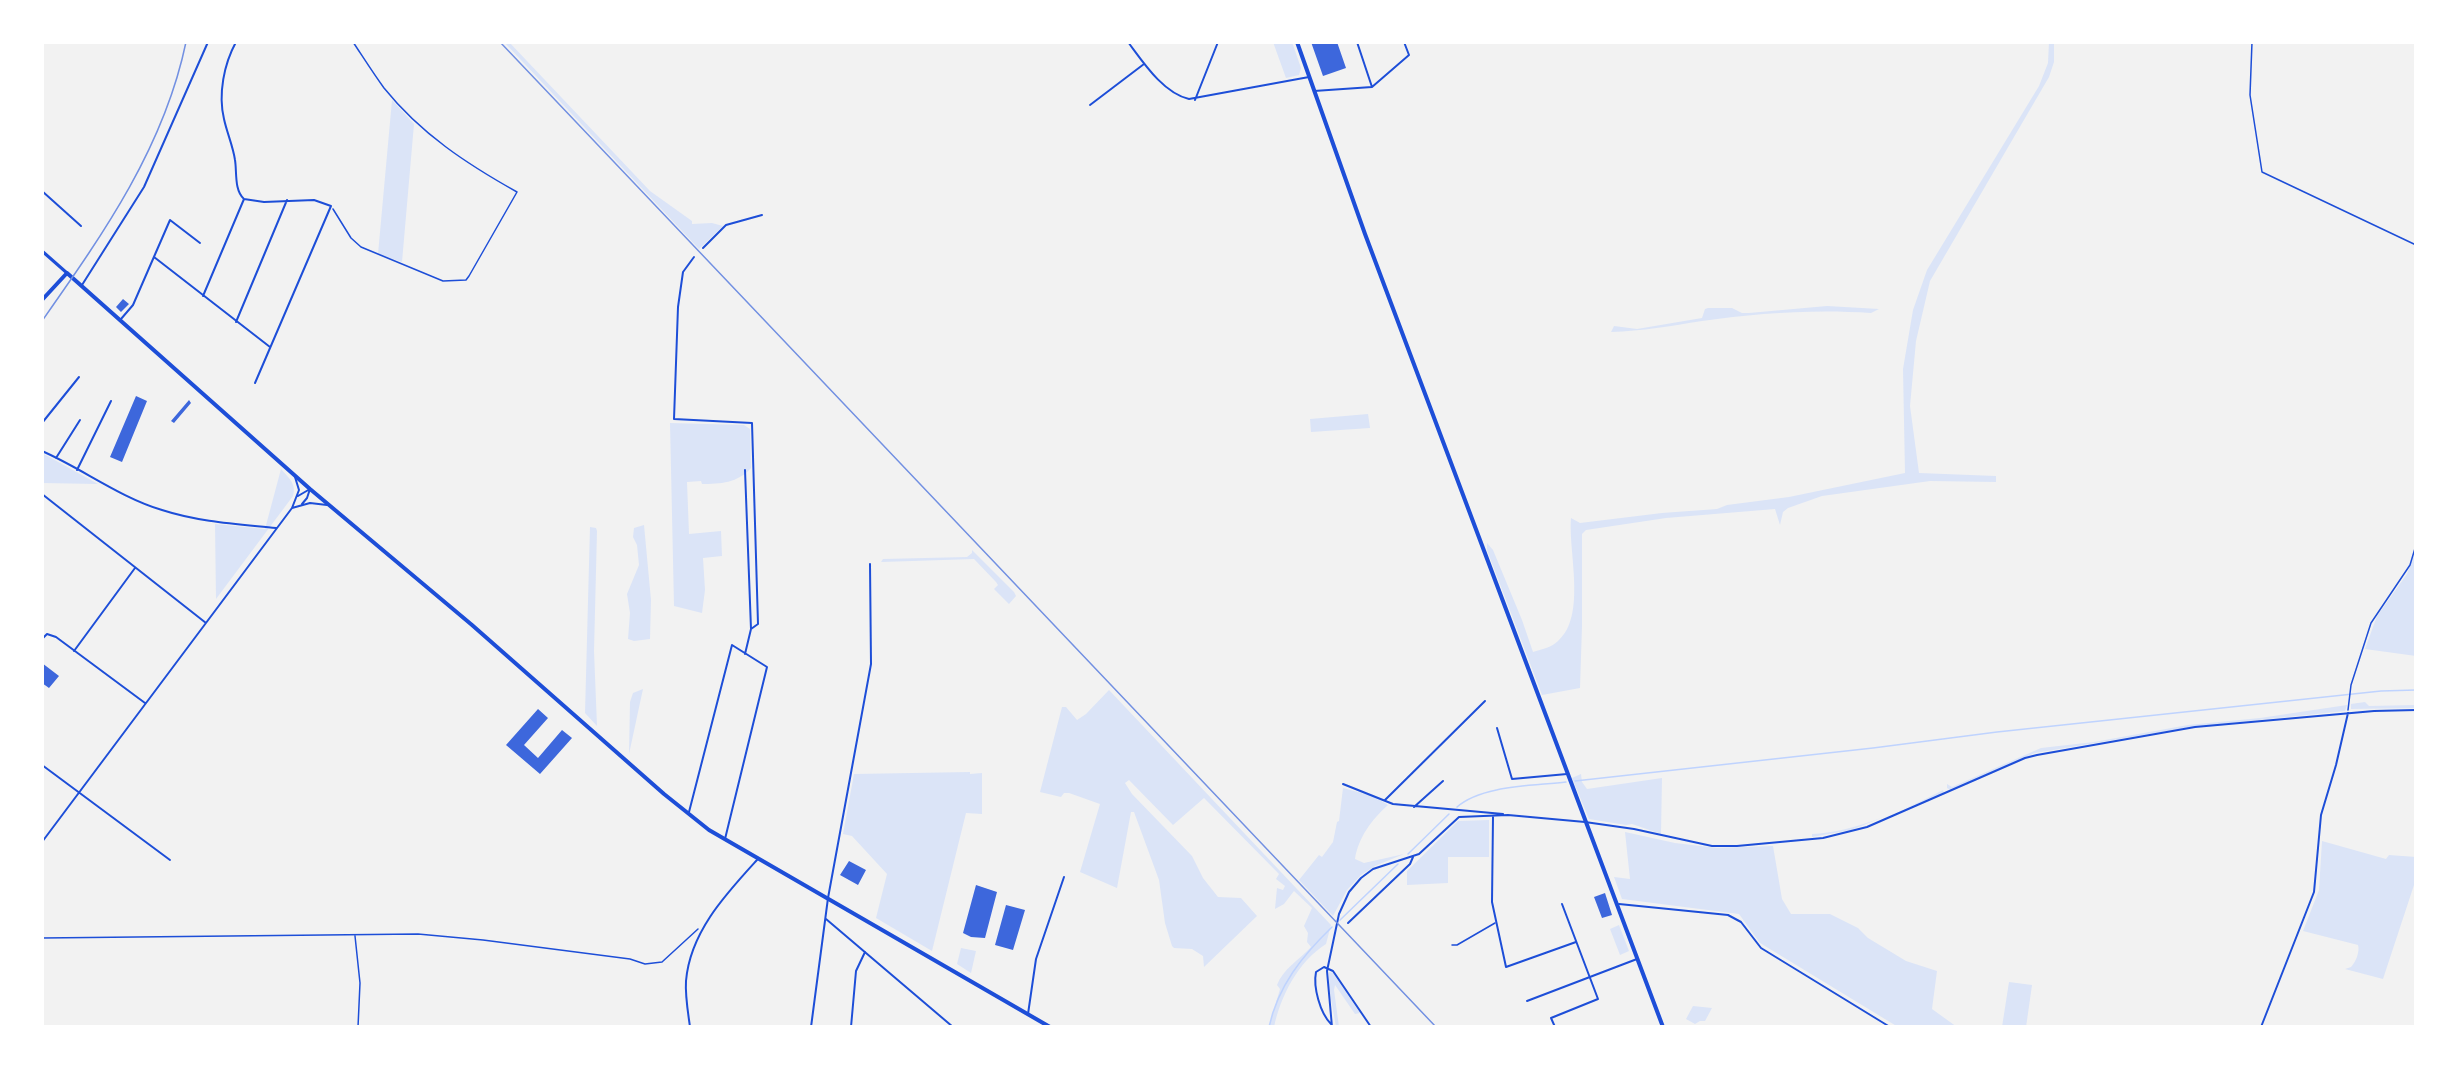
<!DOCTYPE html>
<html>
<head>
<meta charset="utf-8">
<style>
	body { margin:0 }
	#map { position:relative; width:2458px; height:1069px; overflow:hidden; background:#f2f2f2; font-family:Montserrat,sans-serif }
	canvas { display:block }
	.frame { position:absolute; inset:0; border:44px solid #fff; pointer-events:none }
</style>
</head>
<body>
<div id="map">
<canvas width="2458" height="1069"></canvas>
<div class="frame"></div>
</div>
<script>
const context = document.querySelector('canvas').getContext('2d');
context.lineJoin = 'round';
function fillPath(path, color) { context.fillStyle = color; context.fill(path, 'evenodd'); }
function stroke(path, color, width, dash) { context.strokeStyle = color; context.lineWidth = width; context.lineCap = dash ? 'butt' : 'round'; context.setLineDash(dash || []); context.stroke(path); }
fillPath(new Path2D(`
	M504 42H509L650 191 692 221V224L712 223 723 226 699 249Z
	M1273 42H1292L1301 68 1299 75 1286 78Z
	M2049 42H2054V62L2049 77 1930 281 1916 341 1910 406 1919 473 1996 476V482L1930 481 1822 496 1788 508 1783 512 1780 525 1775 509 1666 518 1586 530 1582 534V626L1580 688 1542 695 1487 550V543L1493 550 1522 620 1533 652C1542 649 1551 648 1558 641 1587 616 1568 551 1571 518L1580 523 1662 513 1717 509 1727 505 1789 497 1905 473 1903 369 1913 310 1927 270 2039 86 2048 63Z
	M392 100 414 124 402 262 378 254Z
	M1827 306 1879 309 1871 313C1815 309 1758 313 1702 321 1671 326 1642 331 1611 332L1614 326 1637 329 1702 318 1705 309 1708 308H1732L1742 313H1749Z
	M1368 414 1370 428 1311 432 1310 419Z
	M670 423 744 425 750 429 751 468C738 483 720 484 702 484L701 481 687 482 689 534 721 531 722 556 703 558 705 590 702 613 674 606Z
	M42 453 98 484 42 483Z
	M281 469C288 477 297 484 293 496L216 599 215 524 265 529Z
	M644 525 651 600 650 639 634 641 628 639 630 613 627 594 639 565 637 545 633 537 634 528Z
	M590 527 596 528 597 531 594 651 597 726 585 713Z
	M972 550 1014 592 1016 596 1009 604 994 589 998 585 996 582 974 559 881 562 883 559 967 557 972 553Z
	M2416 550V656L2365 649 2377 616 2407 574Z
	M643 689 629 754 630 702 633 693Z
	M1109 690 1331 925 1326 944C1298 962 1281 995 1274 1027H1269L1280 989 1277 985C1283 969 1299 960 1311 947L1307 942 1308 933 1304 926 1312 908 1294 891 1284 904 1275 909 1277 888 1283 890 1285 886 1276 879 1279 874 1204 798 1173 825 1129 780 1125 783 1132 794 1192 856 1203 878 1218 897 1241 898 1257 916 1204 967 1203 956 1192 949 1174 948 1172 946 1165 923 1159 880 1134 812H1131L1117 888 1080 872 1100 804 1069 793H1064L1061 797 1040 792 1062 707H1066L1077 720 1086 714Z
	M2365 702 2369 706 2416 705V708L2351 709V704Z
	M2347 705 2345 711 2192 727 2035 753 1950 790 1947 788V784L1952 787 2041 748 2094 742 2188 725 2260 718Z
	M970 772V774L982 773V814L966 813 932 951 876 918 887 874 852 836 843 834 854 774Z
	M1581 774 1582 782 1587 789 1662 778 1661 834 1632 824 1626 825 1589 819 1572 778Z
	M1343 788 1373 796 1388 805C1372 819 1358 838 1355 859L1364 863 1404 854 1375 866 1361 875 1347 890 1333 916 1299 880 1319 855 1322 857 1333 842 1337 822 1339 821Z
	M1943 790 1944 793 1851 830 1812 837V834C1851 833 1908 809 1943 790Z
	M1489 820V857H1448V883L1407 885V871L1458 821Z
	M1625 832 1675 843 1717 848 1773 846 1782 899 1791 914H1830L1858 928 1868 938 1906 961 1937 971 1932 1009 1957 1027H1898L1760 943 1739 914 1622 899 1614 877 1630 879Z
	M2322 841 2386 859 2389 855 2416 857V879L2383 979 2345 969 2351 967C2356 962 2360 951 2358 945L2303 931 2319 890Z
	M1619 925 1629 951 1620 955 1610 929Z
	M961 948 976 951 971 973 957 964Z
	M1329 972 1333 973 1360 1013 1355 1014 1335 985 1334 990 1339 1027H1336L1329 988Z
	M2009 982 2032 985 2026 1027H2002Z
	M1693 1006 1712 1008 1705 1021H1700L1695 1024 1686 1019Z`), '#dbe4f7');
stroke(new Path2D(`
	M1575 781 1873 748 1997 732 2381 691 2416 690
	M1457 807C1482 785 1534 786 1566 782
	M1408 854 1449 814
	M1340 920 1398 864
	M1269 1027C1278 986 1302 956 1332 927`), '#bfd3fe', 1.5);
fillPath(new Path2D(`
	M1311 42H1337L1346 68 1323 76Z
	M123 299 129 304 121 312 116 307Z
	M136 396 147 401 122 462 110 457Z
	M189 400 191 403 174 423 171 421Z
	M42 663 59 676 49 688 42 683Z
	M538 709 548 718 524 745 538 758 562 730 572 738 540 774 506 745Z
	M849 861 866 870 858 885 840 875Z
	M976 885 997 892 985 938 971 937 963 933Z
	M1605 893 1612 915 1602 918 1594 897Z
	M1006 905 1025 910 1013 950 995 945Z`), '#3d67dc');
stroke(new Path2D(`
	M2252 42 2250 95 2262 172 2416 245
	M333 209 351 238 361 247 443 281 466 280 469 276 517 192C467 164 421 134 384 88 373 73 363 57 353 42
	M2348 710 2351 685 2371 623 2410 565 2416 545
	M355 936 360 983 358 1027
	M42 938 418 934 483 940 630 959 645 964 662 962 698 929`), '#1d4ed8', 1.5);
stroke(new Path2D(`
	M1452 945H1457L1495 923`), '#1d4ed8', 1.5);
stroke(new Path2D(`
	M236 42C224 64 218 94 224 119 227 133 233 146 235 160 237 172 234 190 244 199
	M1128 42C1143 62 1163 93 1189 99L1309 77
	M1357 42 1372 87
	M1314 91 1372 87 1409 55 1404 42
	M1195 100 1218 42
	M1090 105 1144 64
	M42 191 81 226
	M244 199 264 202 314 200 331 206 255 383
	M703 248 726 225 762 215
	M154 257 270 347
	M694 257 683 272 678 307 674 419 752 423 758 624 751 629 745 654
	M82 285 144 187 208 42
	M203 296 244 199
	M121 319 133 305 170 220 200 243
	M236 322 287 200
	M42 423 79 377
	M42 451C83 469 119 497 162 510 199 522 237 524 276 528
	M56 458 80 420
	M77 470 111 401
	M745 470 751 629
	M42 494 206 623
	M298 496 310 489
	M302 504 307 498 310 489
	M292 508 310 503 327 505
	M42 639 47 634 56 637 145 703
	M74 651 135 568
	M1497 728 1512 779 1567 774
	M42 765 170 860
	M1343 784 1393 804 1503 814
	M1385 800 1485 701
	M1414 807 1443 781
	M689 812 732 645 767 667 725 839
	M1493 817 1492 902 1506 967 1576 942
	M42 842 292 508 299 490 295 477
	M1619 904 1728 915 1741 922 1761 948 1890 1027
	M826 919 953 1027
	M1348 923 1410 864 1413 857
	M1527 1001 1637 959
	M1028 1014 1036 959 1064 877
	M1331 1024C1320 1013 1313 987 1316 972L1324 967 1333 971 1371 1027
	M690 1027C688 1012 685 996 686 981 690 932 726 894 757 860
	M811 1027 828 898 871 664 870 564
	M851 1027 856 971 865 952
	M1332 1027 1327 971 1339 914 1349 892 1361 878 1373 869 1419 854 1459 817 1508 815 1585 822 1634 829 1712 846H1737L1823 838 1867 827 2025 758 2037 755 2195 727 2374 711 2416 710
	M1555 1027 1551 1018 1598 999 1562 904
	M2261 1027 2314 892 2321 815 2336 765 2348 713`), '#1d4ed8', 2);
stroke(new Path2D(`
	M42 251 67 273`), '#1d4ed8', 3);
stroke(new Path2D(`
	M1297 42 1365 234 1663 1027
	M42 300 67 273 310 489 472 625 664 794 709 830 1050 1027`), '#1d4ed8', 4);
stroke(new Path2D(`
	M500 42 1436 1027
	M42 321C103 234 164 148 186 42`), '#7290e2', 1.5);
</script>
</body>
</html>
